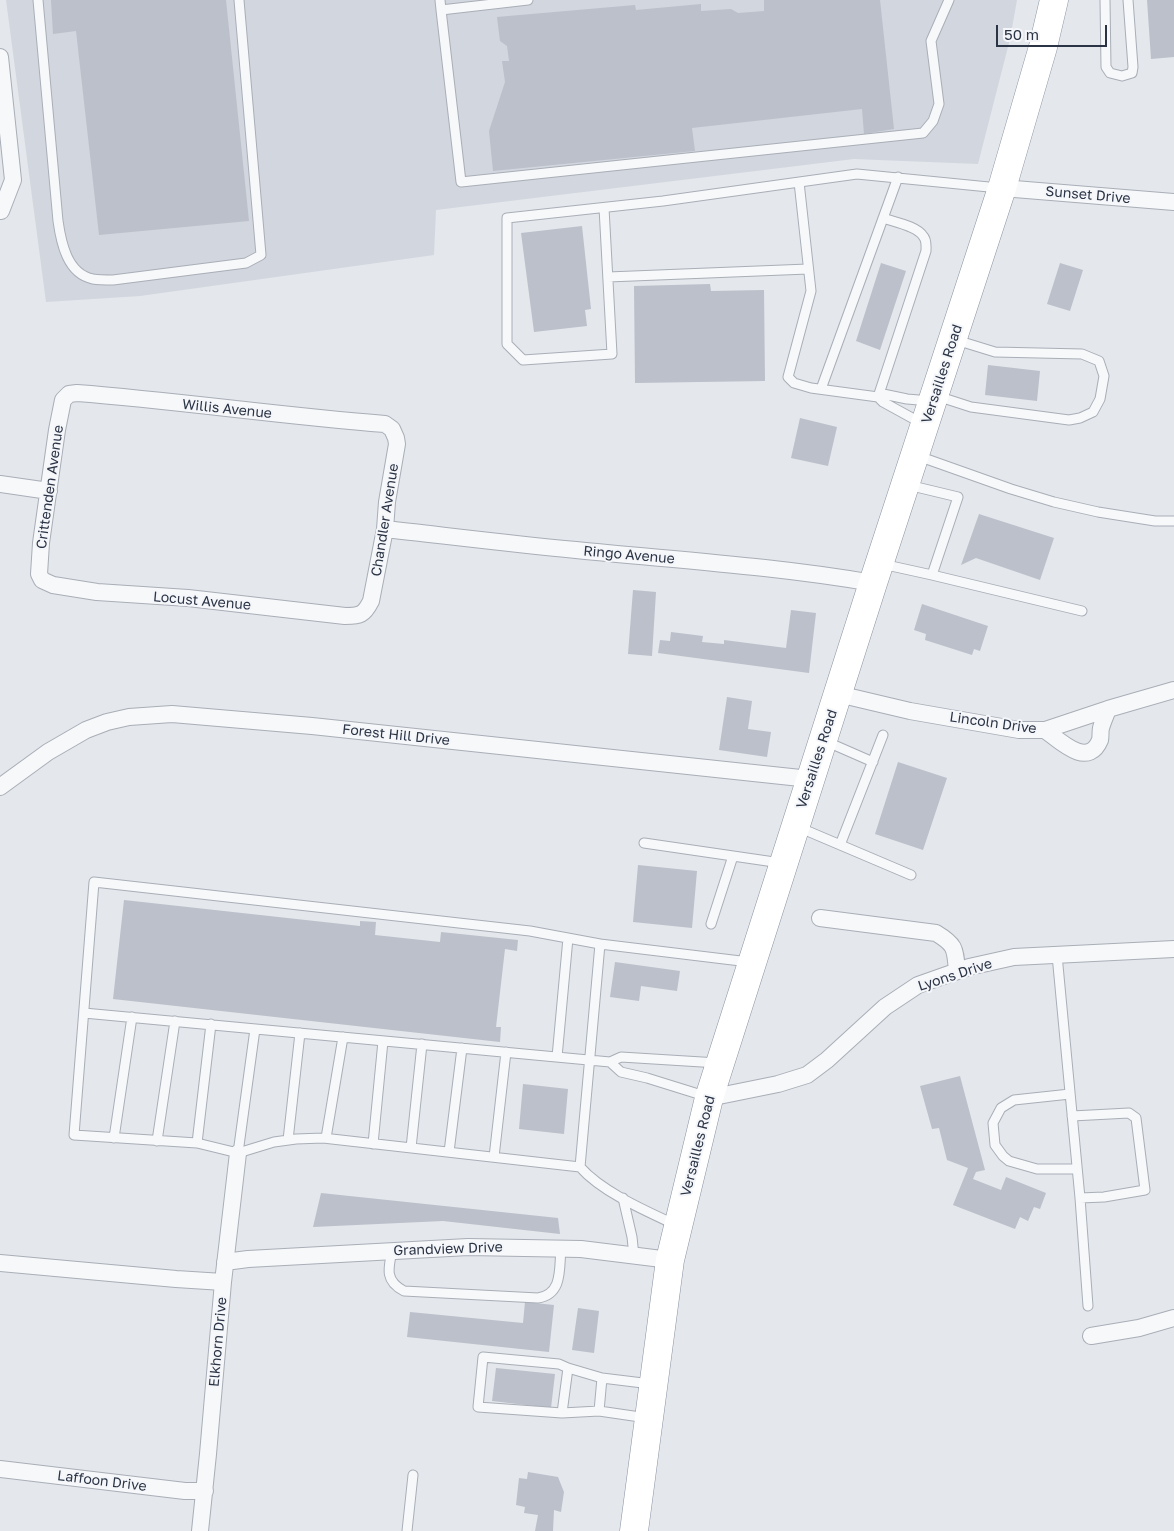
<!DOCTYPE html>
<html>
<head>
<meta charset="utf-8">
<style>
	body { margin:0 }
	#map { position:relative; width:1174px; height:1531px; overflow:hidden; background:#e4e7ec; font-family:"Golos Text",sans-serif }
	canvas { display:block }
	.scale { position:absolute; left:996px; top:25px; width:111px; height:22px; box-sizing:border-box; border:2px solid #2b3445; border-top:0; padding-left:6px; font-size:15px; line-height:18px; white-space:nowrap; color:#2b3445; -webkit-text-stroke:4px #f4f6f9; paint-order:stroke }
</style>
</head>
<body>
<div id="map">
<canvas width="1174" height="1531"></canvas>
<div class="scale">50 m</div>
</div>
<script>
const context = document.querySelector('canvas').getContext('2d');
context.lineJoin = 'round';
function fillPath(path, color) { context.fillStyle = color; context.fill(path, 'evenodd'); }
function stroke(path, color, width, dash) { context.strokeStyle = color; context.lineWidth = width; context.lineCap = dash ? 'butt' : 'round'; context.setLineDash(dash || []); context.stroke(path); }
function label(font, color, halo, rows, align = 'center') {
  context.font = font + ' "Golos Text",sans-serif'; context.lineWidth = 4; context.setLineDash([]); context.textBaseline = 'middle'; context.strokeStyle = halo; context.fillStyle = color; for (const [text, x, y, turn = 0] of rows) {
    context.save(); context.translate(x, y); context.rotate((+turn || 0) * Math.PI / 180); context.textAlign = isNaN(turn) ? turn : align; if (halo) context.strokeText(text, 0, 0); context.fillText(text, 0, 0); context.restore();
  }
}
fillPath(new Path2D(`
	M6 0H1017L1010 39 978 164 854 159 436 210 434 255 140 296 46 302Z`), '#d2d6de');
fillPath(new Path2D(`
	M51 0H226L249 221 99 235 76 31 53 34Z
	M764 0H880L894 129 864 134 862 109 692 128 695 151 493 171 489 131 505 82 502 61H509L507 46 500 41 497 17 635 5 636 10 701 4V11L731 9 738 13 764 11Z
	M1147 0H1174V57L1151 59Z
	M582 226 591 309 585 310 587 326 534 332 521 233Z
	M881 263 906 271 880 350 856 341Z
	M1060 263 1083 270 1070 311 1047 304Z
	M710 284 711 291 764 290 765 381 635 383 634 286Z
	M988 365 1040 371 1037 401 985 395Z
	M800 418 837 427 828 466 791 458Z
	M979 514 1054 538 1040 580 976 558 961 565Z
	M633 590 656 592 652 656 628 654Z
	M922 604 988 626 980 651 974 649 972 655 925 640 926 634 914 630Z
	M791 610 816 613 809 673 658 653 660 640 670 641 671 632 703 636 702 642 724 644V640L786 648Z
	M727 697 752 701 748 729 771 732 767 757 719 750Z
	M898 762 947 778 923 850 875 834Z
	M638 865 697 871 692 928 633 922Z
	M124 900 360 926V921L376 922 375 935 440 942 441 932 518 940 517 951 505 949 496 1027H501L500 1042 113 999Z
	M615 962 680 971 677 991 641 986 639 1001 610 997Z
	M960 1076 985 1170 976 1172 973 1179 1001 1190 1006 1177 1046 1193 1040 1209 1034 1207 1028 1221 1020 1217 1015 1229 953 1205 968 1168 947 1160 939 1128 932 1129 920 1086Z
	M523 1084 568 1089 564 1134 519 1129Z
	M321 1193 558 1218 560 1234 443 1221 313 1227Z
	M525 1302 554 1305 549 1352 407 1337 410 1312 523 1323Z
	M578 1308 599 1311 594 1353 572 1350Z
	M496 1368 555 1374 551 1408 492 1401Z
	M528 1472 558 1477 564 1492 561 1512 554 1510 553 1531H535L538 1515 524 1513 525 1507 516 1505 519 1478 527 1479Z`), '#bbc0ca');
const lane = new Path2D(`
	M38 0 58 221C61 242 67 274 93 279 99 280 106 280 113 280L246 263 261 255 239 0
	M440 0 441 10 528 0
	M1105 0 1106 67 1110 73 1122 76 1132 73 1133 67 1128 0
	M441 10 461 182 923 133 933 121 939 104 931 41 949 0
	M799 182 811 291 788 377 794 383 811 388 878 397 883 402 923 424
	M604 208 612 354 523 360 507 344V218L663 201 857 174 999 188
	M608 277 808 269
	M821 389 898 177
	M937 396 971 407 1069 420 1080 418 1093 412 1100 399 1104 376 1099 361 1082 354 995 352 956 340
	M878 397 926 251C926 246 927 240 923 236 917 226 894 222 883 218
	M878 397 883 394 907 399 930 401
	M918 456 1011 489 1054 502 1098 512 1155 521H1174
	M882 564 932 575 958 497 908 485
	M932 575 1082 611
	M825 741 873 762
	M798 827 911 875
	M644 843 781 863
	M840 845 883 735
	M711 924 733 856
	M1057 955 1080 1198 1088 1306
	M84 1013 610 1062 621 1057 718 1063
	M557 1057 568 938
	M610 1062 621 1072 647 1078 708 1097
	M1070 1094 1014 1100 1001 1108 993 1123 995 1145 1003 1156 1009 1161 1037 1169H1076
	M1072 1116 1129 1113 1136 1118 1145 1190 1104 1197 1080 1198
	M114 1138 132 1017
	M326 1138 343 1037
	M288 1140 300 1033
	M157 1141 175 1021
	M197 1143 211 1024
	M373 1144 383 1041
	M411 1148 422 1044
	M449 1152 462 1048
	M238 1153 255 1029
	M494 1157 506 1052
	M580 1167 323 1138 296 1139 274 1142 238 1153 197 1143 74 1135 94 882 530 931 600 944
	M623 1198 632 1237 634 1256
	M676 1225C646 1211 602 1192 580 1167L600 944 749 962
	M392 1251C388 1269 385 1281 404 1291L538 1298C563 1294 559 1269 561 1248
	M599 1411 562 1413 568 1368 602 1378
	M562 1413 478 1407 483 1357 559 1364 568 1368
	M647 1418 599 1411 602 1378 651 1384
	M407 1531 413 1475`);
const street = new Path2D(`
	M0 57 13 180 1 211
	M1002 188 1174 202
	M77 393C180 401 282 416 385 424L392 429 396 438 397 444 387 502 385 529 371 601C364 615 360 616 345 616L188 598 97 592 53 585 42 580 39 574 41 543 57 430 63 400 69 394Z
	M0 484 49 491
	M385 529C448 536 512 544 576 550 675 560 775 566 873 583
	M838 694 910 711 1019 730H1045L1108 709 1174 690
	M1045 730C1060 741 1088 769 1100 740 1101 736 1100 732 1101 728 1103 721 1106 715 1108 709
	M0 787 48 752 86 730 107 722 129 717 172 714 312 726 810 779
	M820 918 936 933C956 945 955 949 957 971
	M709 1098 778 1084 807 1075 827 1060 885 1007 918 985 969 967 1014 957 1174 949
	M225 1262 248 1259 468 1247 581 1249 670 1260
	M0 1263 176 1279 223 1282
	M1091 1336 1139 1328 1174 1318
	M0 1469 185 1491H205
	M200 1531 208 1454 223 1282 238 1153`);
const highway = new Path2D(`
	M634 1531 670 1260 709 1098 873 583 1002 188 1043 47 1054 0`);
stroke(lane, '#a9aeb7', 11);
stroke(street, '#a9aeb7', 18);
stroke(highway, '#8b94a3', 29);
stroke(lane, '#f7f8fa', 9);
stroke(street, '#f7f8fa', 16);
stroke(highway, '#fff', 28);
label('14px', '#2b3445', '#f4f6f9', [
	["Sunset Drive",1088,195,5],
	["Versailles Road",942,374,-72],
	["Willis Avenue",227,409,6],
	["Crittenden Avenue",50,487,-82],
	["Chandler Avenue",385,520,-81],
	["Ringo Avenue",629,555,5],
	["Locust Avenue",202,601,5],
	["Lincoln Drive",993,723,8],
	["Forest Hill Drive",396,735,6],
	["Versailles Road",817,759,-72],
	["Lyons Drive",955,975,-18],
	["Versailles Road",698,1146,-76],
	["Grandview Drive",448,1249,-2],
	["Elkhorn Drive",218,1342,-85],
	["Laffoon Drive",102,1481,7]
]);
</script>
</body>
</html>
